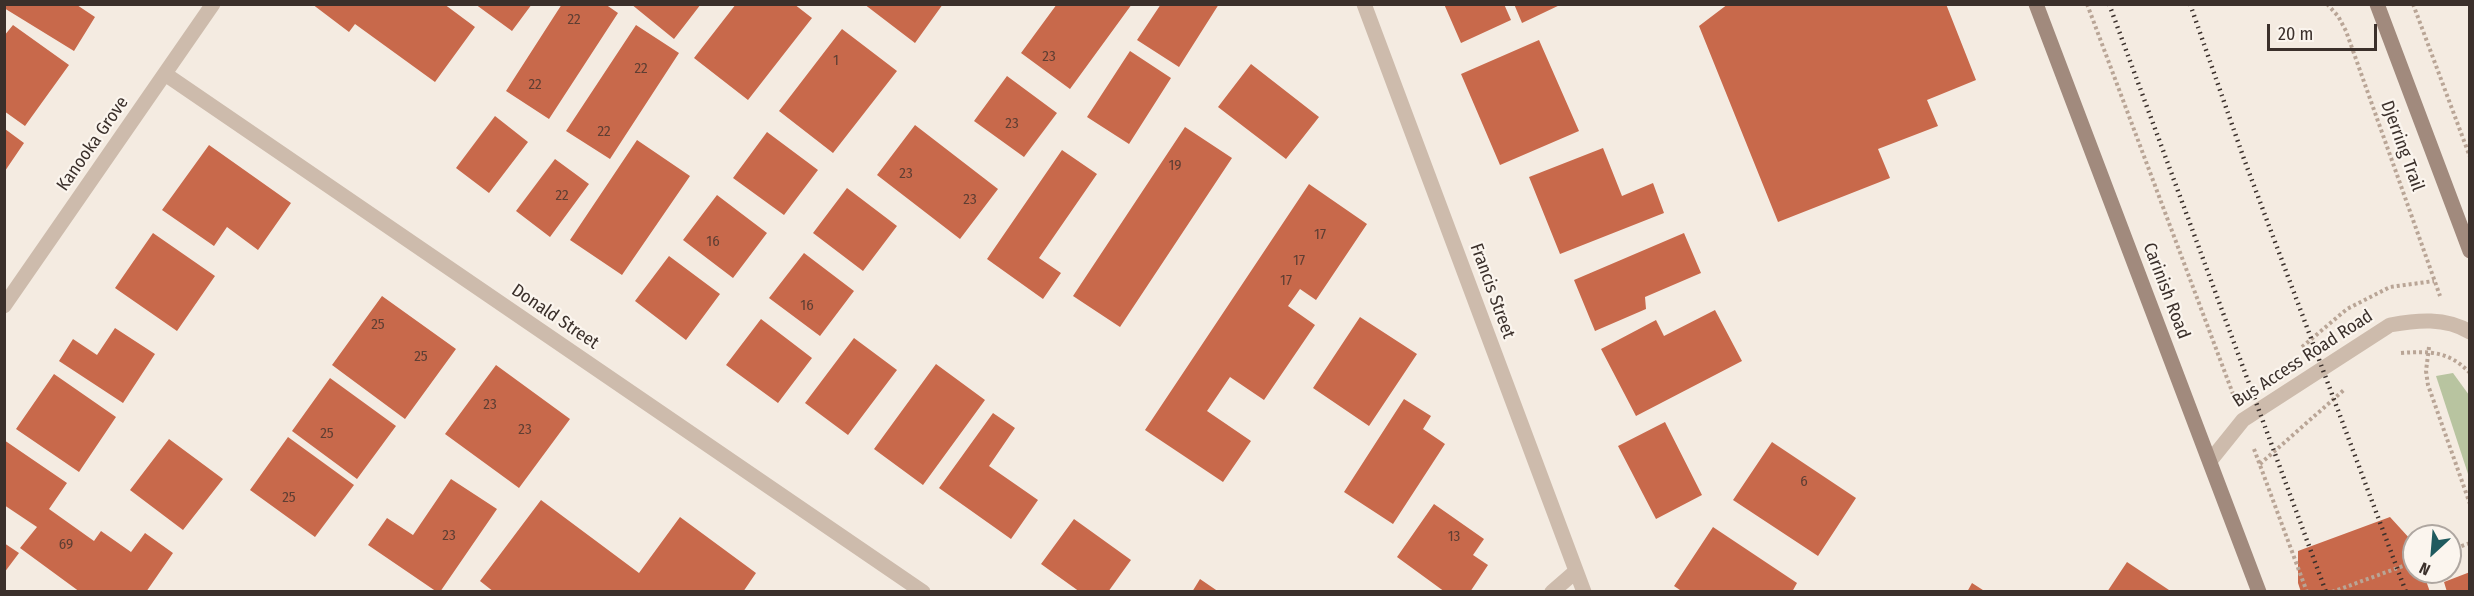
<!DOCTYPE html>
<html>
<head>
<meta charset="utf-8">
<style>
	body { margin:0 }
	#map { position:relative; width:2474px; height:596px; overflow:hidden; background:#f4ebe1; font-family:"Fira Sans Condensed",sans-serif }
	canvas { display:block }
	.frame { position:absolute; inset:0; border:6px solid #3b302b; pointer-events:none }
	.north { position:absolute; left:2402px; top:524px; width:60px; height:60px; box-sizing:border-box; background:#fbf5ee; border:2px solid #aea6a0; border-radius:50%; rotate:206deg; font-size:16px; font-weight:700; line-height:24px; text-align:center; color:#3b302b }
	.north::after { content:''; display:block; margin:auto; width:21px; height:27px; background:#1f5a5e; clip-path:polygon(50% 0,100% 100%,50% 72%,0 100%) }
	.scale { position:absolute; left:2267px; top:24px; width:110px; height:27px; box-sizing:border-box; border:3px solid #3b302b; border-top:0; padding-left:8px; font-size:18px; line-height:21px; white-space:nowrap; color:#3b302b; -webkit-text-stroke:4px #fbf5ee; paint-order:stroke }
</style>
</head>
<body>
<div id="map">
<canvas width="2474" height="596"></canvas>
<div class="frame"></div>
<div class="north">N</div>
<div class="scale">20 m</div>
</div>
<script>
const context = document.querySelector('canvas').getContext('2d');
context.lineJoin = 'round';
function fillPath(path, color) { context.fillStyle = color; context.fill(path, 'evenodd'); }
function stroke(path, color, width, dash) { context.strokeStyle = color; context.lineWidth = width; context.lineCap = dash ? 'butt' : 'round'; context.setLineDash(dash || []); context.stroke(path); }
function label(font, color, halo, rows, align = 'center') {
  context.font = font + ' "Fira Sans Condensed",sans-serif'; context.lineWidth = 4.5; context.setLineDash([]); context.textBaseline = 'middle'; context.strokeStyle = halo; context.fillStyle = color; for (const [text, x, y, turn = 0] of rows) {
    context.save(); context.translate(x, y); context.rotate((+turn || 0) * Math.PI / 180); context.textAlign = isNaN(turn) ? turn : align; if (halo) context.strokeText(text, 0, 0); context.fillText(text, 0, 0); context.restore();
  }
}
fillPath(new Path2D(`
	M2453 373 2469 395V477L2436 376Z`), '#b8c4a0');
fillPath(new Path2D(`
	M312 4H444L475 27 435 82 355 24 349 32Z
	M475 4H532L512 31Z
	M562 4H605L618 13 549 119 506 91Z
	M631 4H701L674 39Z
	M736 4H794L812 18 748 100 694 58Z
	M864 4H943L915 43Z
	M1057 4H1132L1070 89 1021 53Z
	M1161 4H1219L1179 67 1137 40Z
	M1444 4H1504L1511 20 1461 43Z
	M1514 4H1562L1522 23Z
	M1728 4H1946L1976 80 1927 100 1938 126 1878 149 1890 178 1778 222 1699 26Z
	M6 5H77L95 17 74 51 4 8Z
	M13 25 69 65 25 126 4 111V36Z
	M636 25 679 53 610 159 566 131Z
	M842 29 897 71 833 153 779 111Z
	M1539 40 1579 131 1500 165 1461 74Z
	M1130 51 1171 78 1129 144 1087 117Z
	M1251 64 1319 117 1286 159 1218 107Z
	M1007 76 1057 113 1024 157 974 121Z
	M495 116 528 142 489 193 456 168Z
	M915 125 998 189 960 239 877 175Z
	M1185 127 1232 158 1120 327 1073 296Z
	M5 129 24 143 5 171Z
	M767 132 818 170 784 215 733 178Z
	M637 140 690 176 622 275 570 240Z
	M209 145 291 203 258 250 227 227 214 246 162 210Z
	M1603 148 1622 196 1653 183 1664 213 1560 254 1529 177Z
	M1062 150 1097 174 1039 258 1061 273 1043 299 987 259Z
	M555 159 589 184 550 237 516 211Z
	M1309 184 1367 224 1316 300 1300 289 1288 306 1315 325 1264 400 1230 377 1207 411 1251 441 1223 482 1145 430Z
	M847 188 897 226 863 271 813 233Z
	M717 195 767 233 733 278 683 240Z
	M153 233 215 276 177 331 115 288Z
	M1684 233 1701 273 1645 297 1646 309 1595 331 1574 280Z
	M804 253 854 291 820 336 769 298Z
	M669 256 720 294 686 340 635 301Z
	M382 296 456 349 405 419 332 365Z
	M1715 310 1742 361 1636 416 1601 349 1656 320 1664 336Z
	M1360 317 1417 354 1369 426 1313 388Z
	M761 319 812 358 778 403 726 365Z
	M115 328 155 354 123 403 59 361 73 339 97 355Z
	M854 338 897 370 848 435 805 403Z
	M936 364 985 400 923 485 874 449Z
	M496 365 570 419 519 488 445 434Z
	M54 374 116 417 79 472 16 429Z
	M330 378 396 426 357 479 292 431Z
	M1404 399 1431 416 1423 429 1445 444 1393 524 1344 492Z
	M993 413 1015 428 989 466 1038 500 1011 539 939 488Z
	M1665 422 1702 495 1656 519 1618 446Z
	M288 437 354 485 315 537 250 490Z
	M169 439 223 479 183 530 130 490Z
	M4 440 67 483 49 509 94 541 101 531 131 552 145 533 173 553 146 592H80L20 548 37 527 4 505Z
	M1772 442 1856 498 1818 556 1733 500Z
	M451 479 497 509 440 592H437L368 545 387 518 413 535Z
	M541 500 639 573 680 517 756 573 743 592H494L480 581Z
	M1434 504 1484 539 1473 555 1488 565 1470 592H1445L1397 557Z
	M2390 517 2411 540 2414 548V572H2423L2430 592H2301L2298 583V551Z
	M1074 519 1131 560 1108 592H1080L1041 564Z
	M1713 527 1797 583 1792 592H1683L1674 586Z
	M4 543 19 553 4 573Z
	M2127 562 2172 592H2107Z
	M2470 572V592H2447L2444 582Z
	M1200 579 1219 592H1192Z
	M1972 583 1986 592H1967Z`), '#c8694b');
stroke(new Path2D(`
	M2087 4 2233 394
	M2327 4 2338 16 2346 31 2440 296
	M2413 4 2470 157
	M2302 347 2347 309 2390 287 2434 281
	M2429 347 2426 371 2428 385 2470 504
	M2401 353C2430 351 2449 351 2470 373
	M2254 449 2307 592
	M2260 464 2345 389
	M2450 550 2470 543
	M2332 592 2414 562`), '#b9a596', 4, [3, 3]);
stroke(new Path2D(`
	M2210 461 2243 420 2390 325C2417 320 2445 317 2470 332`), '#cdbbac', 15);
stroke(new Path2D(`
	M1364 4 1584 592
	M165 74 923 592
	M4 306 213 4
	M1552 592 1575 572`), '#cdbbac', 15);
stroke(new Path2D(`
	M2036 4 2259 592
	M2377 4 2470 251`), '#a18a7d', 15);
stroke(new Path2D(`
	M2109 4 2326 592
	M2190 4 2244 159 2406 592`), '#3b302b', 4.5, [1.5, 4.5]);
label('15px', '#5e3e33', null, [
	["22",574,20],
	["23",1049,57],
	["1",836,61],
	["22",641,69],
	["22",535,85],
	["23",1012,124],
	["22",604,132],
	["19",1175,166],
	["23",906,174],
	["22",562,196],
	["23",970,200],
	["17",1320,235],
	["16",713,242],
	["17",1299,261],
	["17",1286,281],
	["16",807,306],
	["25",378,325],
	["25",421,357],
	["23",490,405],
	["23",525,430],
	["25",327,434],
	["6",1804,482],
	["25",289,498],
	["23",449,536],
	["13",1454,537],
	["69",66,545]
]);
label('18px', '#3b302b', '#fbf5ee', [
	["Kanooka Grove",93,144,-55],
	["Djerring Trail",2402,146,70],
	["Francis Street",1492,291,70],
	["Carinish Road",2166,291,69],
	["Donald Street",555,317,34],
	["Bus Access Road Road",2303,359,-33]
]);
</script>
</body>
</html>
